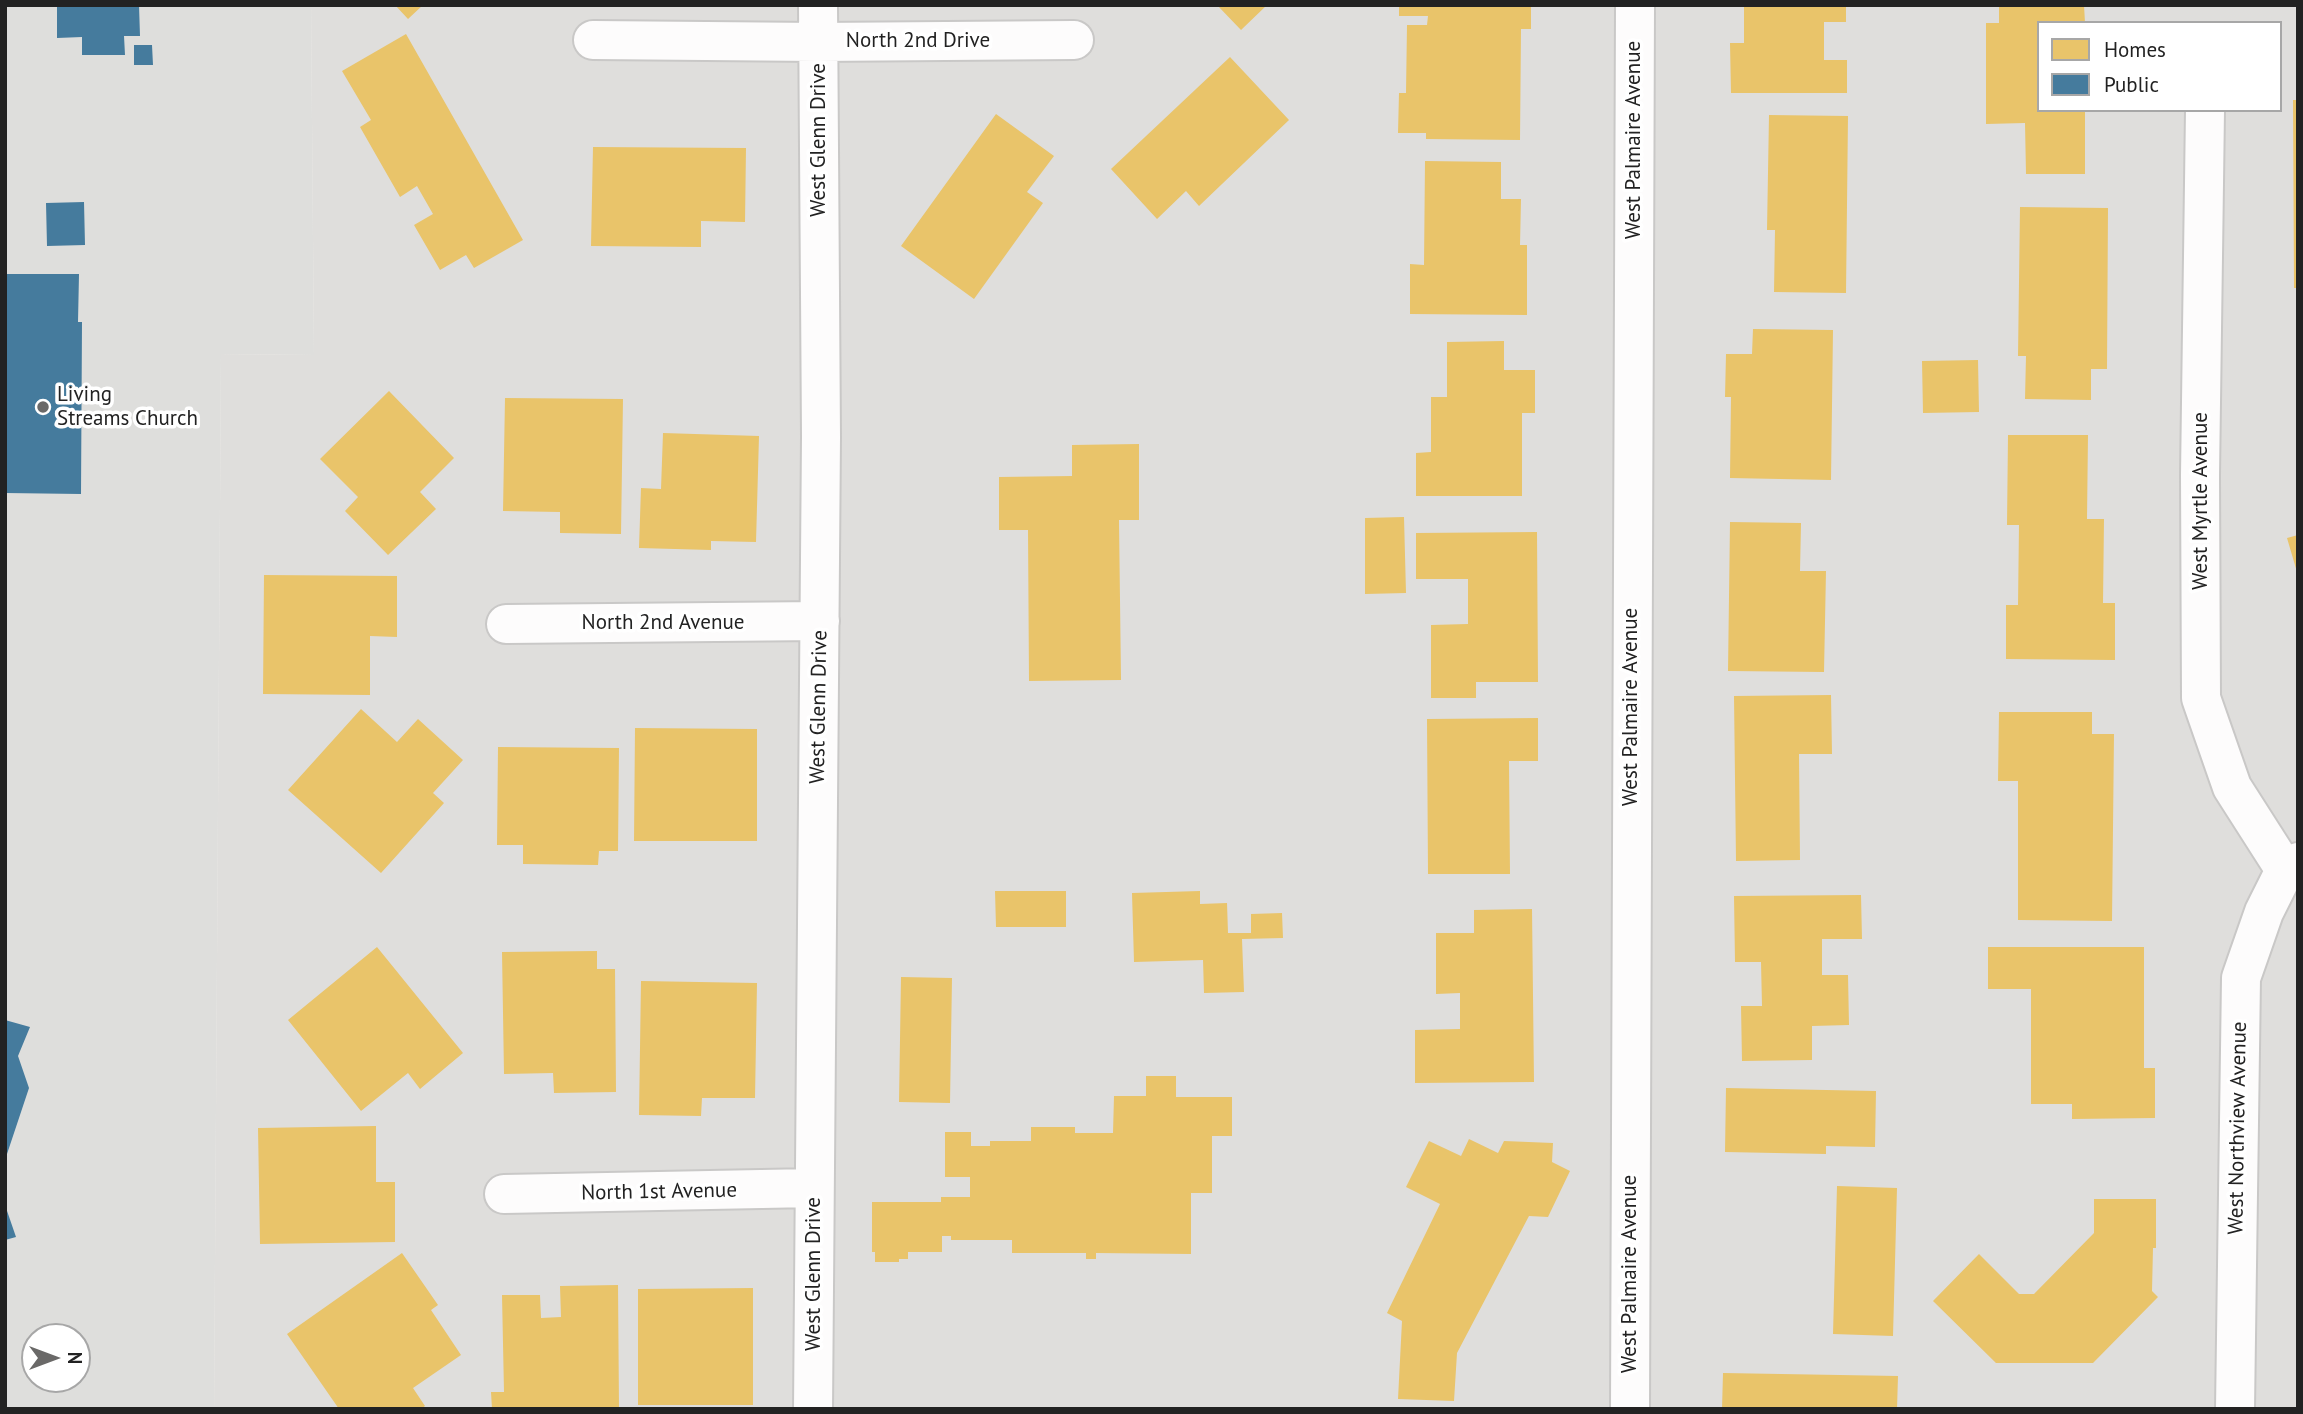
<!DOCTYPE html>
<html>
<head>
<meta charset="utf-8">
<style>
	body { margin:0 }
	#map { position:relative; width:2303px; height:1414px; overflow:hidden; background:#f0eeeb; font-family:"PT Sans",sans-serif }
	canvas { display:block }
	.frame { position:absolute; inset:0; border:7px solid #222; pointer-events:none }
	.legend { position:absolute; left:2037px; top:21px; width:245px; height:91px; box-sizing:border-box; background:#fff; border:2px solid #a7a7a7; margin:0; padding:9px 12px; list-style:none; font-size:21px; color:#222 }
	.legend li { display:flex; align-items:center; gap:14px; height:35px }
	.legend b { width:35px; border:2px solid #a7a7a7 }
	.north { position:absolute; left:21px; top:1323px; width:70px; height:70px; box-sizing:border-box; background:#fff; border:2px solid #a7a7a7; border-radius:50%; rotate:90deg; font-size:19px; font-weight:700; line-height:28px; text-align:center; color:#222 }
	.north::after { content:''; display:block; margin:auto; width:24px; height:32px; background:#6a6968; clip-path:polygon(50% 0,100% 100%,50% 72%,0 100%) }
</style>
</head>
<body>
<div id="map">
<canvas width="2303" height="1414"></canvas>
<div class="frame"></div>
<ul class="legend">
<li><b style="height:19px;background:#e9c46a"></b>Homes</li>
<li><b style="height:19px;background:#457b9d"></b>Public</li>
</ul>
<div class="north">N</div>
</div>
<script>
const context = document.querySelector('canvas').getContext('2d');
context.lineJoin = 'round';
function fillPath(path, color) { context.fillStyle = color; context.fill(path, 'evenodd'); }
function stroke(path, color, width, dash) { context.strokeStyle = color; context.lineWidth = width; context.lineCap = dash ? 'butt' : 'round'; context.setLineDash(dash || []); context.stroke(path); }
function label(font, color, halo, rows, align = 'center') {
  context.font = font + ' "PT Sans",sans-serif'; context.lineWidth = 7; context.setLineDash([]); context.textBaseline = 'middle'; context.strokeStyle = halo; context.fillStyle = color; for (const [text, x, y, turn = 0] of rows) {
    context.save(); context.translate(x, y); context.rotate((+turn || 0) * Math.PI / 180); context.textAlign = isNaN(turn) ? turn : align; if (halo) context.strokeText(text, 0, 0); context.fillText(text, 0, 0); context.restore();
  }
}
fillPath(new Path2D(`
	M311 5H2298V1409H214L221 354 314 355ZM2039 23H2280V110H2039Z`), '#dfdedc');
fillPath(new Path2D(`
	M5 5H311L314 355 221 354 214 1409H5ZM35 1337H77V1379H35Z`), '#dededc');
fillPath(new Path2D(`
	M395 5H423L408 19Z
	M1217 5H1267L1241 30Z
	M1399 5H1531V29H1521L1520 140 1426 139V133H1398L1399 93H1406L1407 25H1427L1428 16H1399Z
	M1744 5H1846V22H1824V60H1847V93H1731L1730 43H1744Z
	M1999 5H2084L2085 23H2039V110H2085V174H2026L2025 123 1986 124V23H1999Z
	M406 34 523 240 474 268 466 255 440 270 414 225 433 214 417 186 400 197 360 127 371 120 342 71Z
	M1230 57 1289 120 1199 206 1186 191 1157 219 1111 169Z
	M2293 100H2298V288H2294Z
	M996 114 1054 156 1027 192 1043 203 974 299 901 246Z
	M1769 115 1848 116 1846 293 1774 292 1775 230H1767Z
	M593 147 746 148 745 222 701 221V247L591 246Z
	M1425 161 1501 162V199H1521L1520 245H1527V315L1410 314V264L1424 265Z
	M2020 207 2108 208 2107 369H2091V400L2025 399 2026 356H2018Z
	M1753 329 1833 330 1831 480 1730 478 1731 397H1725L1726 354H1752Z
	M1504 341V370H1535V413H1522V496H1416V453L1431 452V397H1447V342Z
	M1978 360 1979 412 1923 413 1922 361Z
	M389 391 454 458 420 492 436 509 388 555 345 511 358 497 320 459Z
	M505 398 623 399 621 534 560 533V512L503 511Z
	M663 433 759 436 756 542 711 541V550L639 548 641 488 661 489Z
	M2008 435H2088L2087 519H2104L2103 603H2115V660L2006 659V605H2018L2019 525H2007Z
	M1139 444V520H1119L1121 680 1029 681 1028 530H999V477L1072 476V445Z
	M1404 517 1406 593 1365 594V518Z
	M1730 522 1801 523 1800 571H1826L1824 672 1728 671Z
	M1537 532 1538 682H1476V698H1431V625L1468 624V579H1416V533Z
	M2298 535V572H2297L2287 538Z
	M264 575 397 576V637L370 636V695L263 694Z
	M1831 695 1832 754H1799L1800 860 1736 861 1734 696Z
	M361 709 397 742 418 719 463 760 433 793 444 803 381 873 288 790Z
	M1999 712H2092V734H2114L2112 921 2018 920V781H1998Z
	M1538 718V761H1509L1510 874H1428L1427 719Z
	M635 728 757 729V841H634Z
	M498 747 619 748 618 851H599L598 865 523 864V845H497Z
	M995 891H1066V927H996Z
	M1200 891V904L1227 903 1228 933H1251V914L1282 913 1283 938 1242 939 1244 992 1204 993 1203 960 1134 962 1132 893Z
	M1861 895 1862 939H1822V975H1848L1849 1025 1812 1026V1060L1742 1061 1741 1006H1762L1761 962H1735L1734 896Z
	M1532 909 1534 1082 1415 1083V1030L1460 1029V993L1436 994V933H1474V910Z
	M377 947 463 1053 420 1089 408 1073 361 1111 288 1020Z
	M1988 947H2144V1068H2155V1118L2072 1119V1104H2031V989H1988Z
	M597 951V969H615L616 1092 554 1093 553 1073 504 1074 502 952Z
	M901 977 952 978 950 1103 899 1102Z
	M641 981 757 983 755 1098H702L701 1116 639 1115Z
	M1146 1076H1176V1097H1232V1136H1212V1193H1191V1254L1096 1253V1259H1086V1253H1012V1240H951V1236H942V1252H908V1259H899V1262H875V1252H872V1202H941V1197H970V1177H945V1132H971V1146H990V1141H1031V1127H1075V1133H1113L1114 1096H1146Z
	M1726 1088 1876 1091 1875 1147 1826 1146V1154L1725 1152Z
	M376 1126V1182H395V1242L260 1244 258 1128Z
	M1469 1139 1498 1153 1504 1141 1553 1143 1552 1162 1570 1171 1548 1217 1529 1216 1457 1353 1454 1401 1398 1399 1402 1321 1387 1313 1440 1204 1406 1187 1429 1141 1461 1156Z
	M1837 1186 1897 1188 1893 1336 1833 1334Z
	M2094 1199H2156V1248H2153L2152 1291 2158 1297 2093 1363H1996L1933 1301 1979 1254 2019 1294H2034L2094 1233Z
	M402 1253 438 1305 431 1310 461 1355 413 1388 425 1406 421 1409H339L287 1334Z
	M618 1285 619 1409H492L491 1392H504L502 1295H540L541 1318 561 1317 560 1286Z
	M753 1288V1405H638V1289Z
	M1723 1373 1898 1376 1897 1409H1722Z`), '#e9c46a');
fillPath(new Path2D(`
	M57 5H139L140 36H124L125 55H82V37L57 38Z
	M134 45H152L153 65H134Z
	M84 202 85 245 47 246 46 203Z
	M5 274H79L78 322H82L81 494 5 493Z
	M5 1020 30 1027 18 1056 29 1088 6 1157Z
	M5 1205 16 1237 5 1240Z`), '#457b9d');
const minor = new Path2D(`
	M593 40 818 42 1074 40
	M2205 110 2200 475 2201 698 2232 787 2285 870
	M506 624 820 621
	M504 1194 813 1188
	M813 1409 821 437 818 5
	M1630 1409 1635 5
	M2235 1409 2241 978 2264 912 2285 870 2298 862`);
stroke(minor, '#c9c8c7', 42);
stroke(minor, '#fdfcfc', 38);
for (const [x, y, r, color] of [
	[43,407,7,"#6a6968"]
]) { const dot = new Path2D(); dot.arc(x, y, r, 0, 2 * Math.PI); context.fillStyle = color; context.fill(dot); stroke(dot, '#fff', 2.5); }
label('21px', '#222', '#fff', [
	["North 2nd Drive",918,41],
	["West Glenn Drive",819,140,-90],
	["West Palmaire Avenue",1634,140,-90],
	["West Myrtle Avenue",2201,501,-90],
	["North 2nd Avenue",663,623],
	["West Glenn Drive",819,707,-89],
	["West Palmaire Avenue",1631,707,-90],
	["West Northview Avenue",2238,1128,-89],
	["North 1st Avenue",659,1192,-1],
	["West Glenn Drive",814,1274,-90],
	["West Palmaire Avenue",1630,1274,-90]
]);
label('21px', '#222', '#fff', [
	["Living",57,395],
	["Streams Church",57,419]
], 'left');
</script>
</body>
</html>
